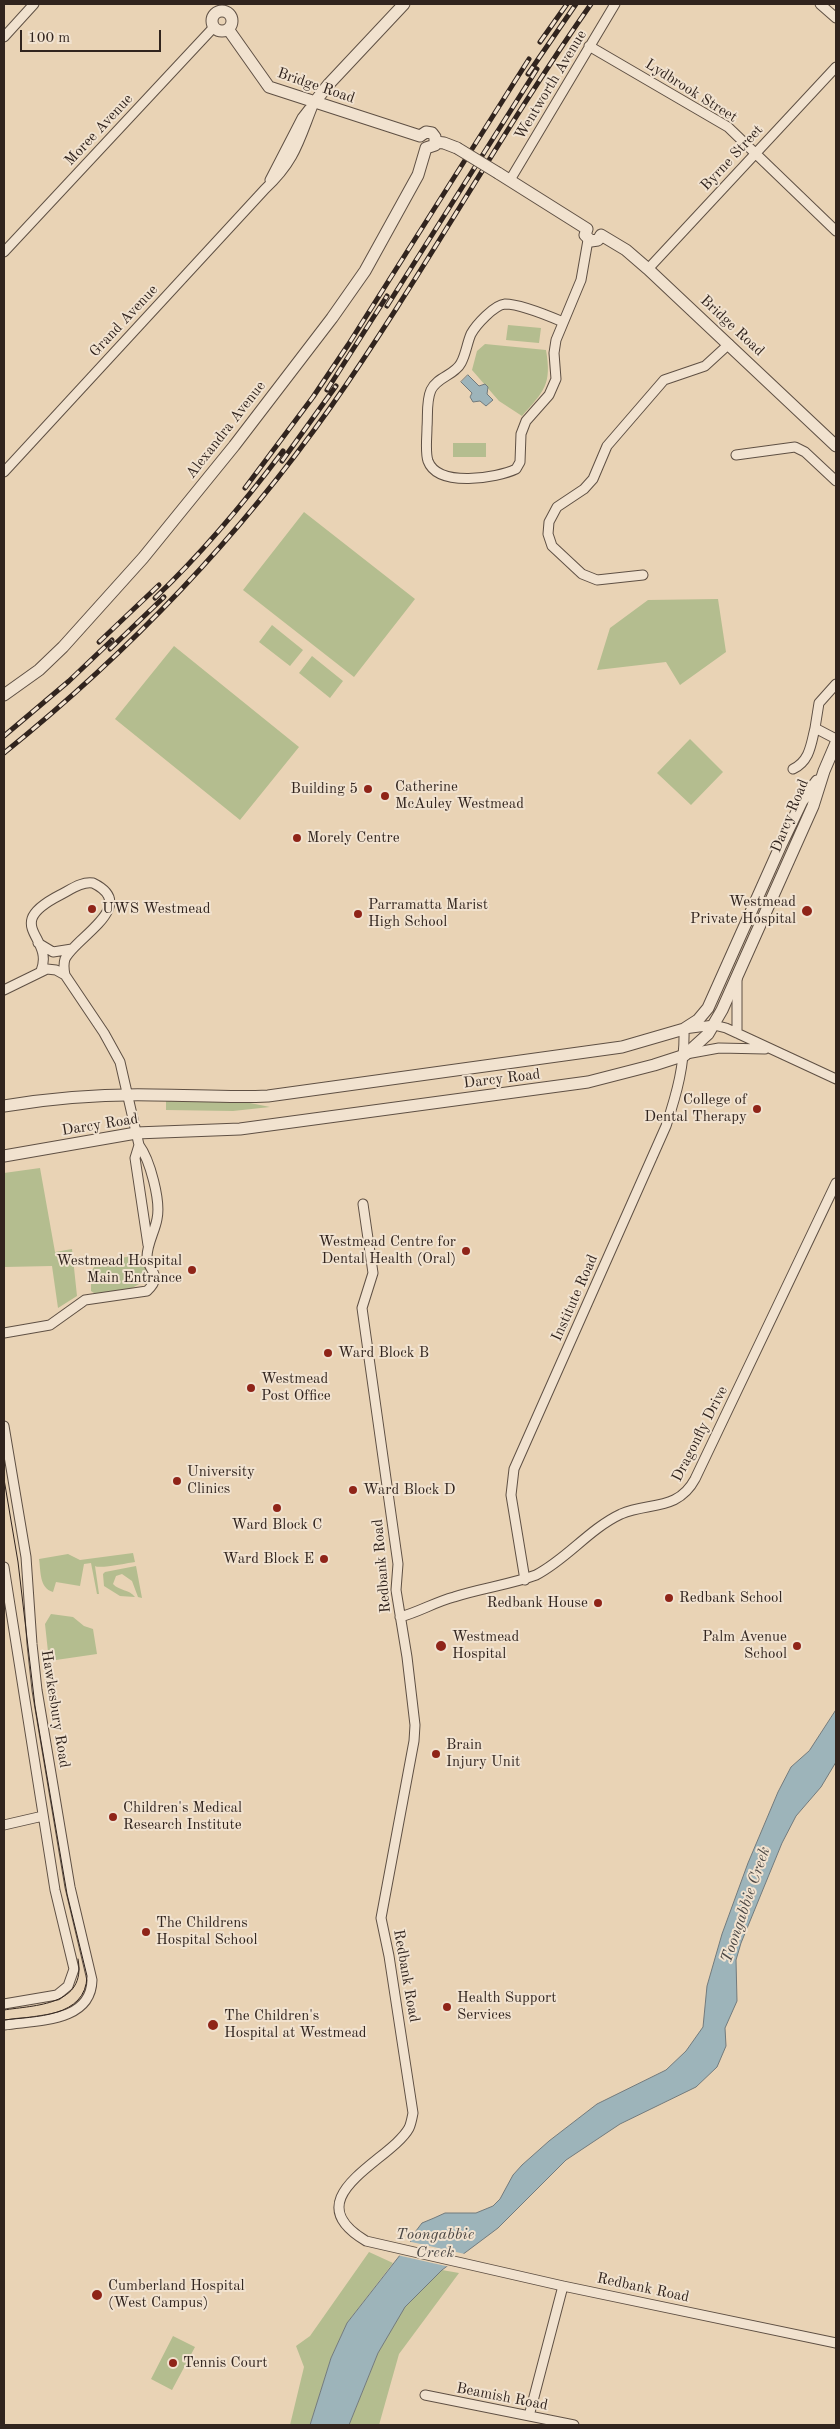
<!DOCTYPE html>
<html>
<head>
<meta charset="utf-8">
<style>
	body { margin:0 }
	#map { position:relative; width:840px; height:2429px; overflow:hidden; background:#e9d3b5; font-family:"Old Standard TT",serif }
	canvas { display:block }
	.frame { position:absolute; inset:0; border:5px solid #31241e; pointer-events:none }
	.scale { position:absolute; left:20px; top:30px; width:141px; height:22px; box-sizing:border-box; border:2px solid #31241e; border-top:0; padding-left:6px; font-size:15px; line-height:18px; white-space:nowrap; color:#31241e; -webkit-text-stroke:4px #f1e2cf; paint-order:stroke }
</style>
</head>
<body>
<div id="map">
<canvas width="840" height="2429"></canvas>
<div class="frame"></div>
<div class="scale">100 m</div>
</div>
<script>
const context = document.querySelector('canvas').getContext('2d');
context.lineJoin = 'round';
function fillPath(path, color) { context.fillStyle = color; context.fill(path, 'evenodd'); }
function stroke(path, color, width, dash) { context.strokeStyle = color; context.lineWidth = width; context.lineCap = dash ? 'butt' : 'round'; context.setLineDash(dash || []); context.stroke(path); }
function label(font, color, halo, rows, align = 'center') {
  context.font = font + ' "Old Standard TT",serif'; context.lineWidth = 4; context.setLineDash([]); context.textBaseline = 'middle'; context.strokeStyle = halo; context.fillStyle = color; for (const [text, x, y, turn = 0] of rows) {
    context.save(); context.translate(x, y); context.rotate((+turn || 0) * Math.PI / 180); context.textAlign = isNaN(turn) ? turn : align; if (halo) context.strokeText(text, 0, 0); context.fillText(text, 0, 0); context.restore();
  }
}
fillPath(new Path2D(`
	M508 325 541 328 539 343 506 340Z
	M485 344 546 350C552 385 544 391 522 416L499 401 472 370 477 351Z
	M453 443H486V457H453Z
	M304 512 415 599 354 677 243 590Z
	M718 599 726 652 680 685 666 662 597 670 610 628 648 600Z
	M272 625 303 650 290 666 259 642Z
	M174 646 299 747 240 820 115 719Z
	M312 656 343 681 330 698 299 673Z
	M690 739 723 772 691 805 657 773Z
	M166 1100 250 1103 270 1107 233 1111 166 1110Z
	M40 1168 55 1252 72 1249 77 1296 58 1308 52 1266 4 1267V1173Z
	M138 1255 144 1259C157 1290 117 1292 97 1295L91 1291V1272L97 1262Z
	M133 1553 135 1562C127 1563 100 1569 95 1566L99 1594H97L91 1563 84 1564 80 1586 56 1582 53 1592C39 1588 41 1571 39 1559L68 1554 80 1560Z
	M136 1566 142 1598 138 1597 132 1581 122 1574 116 1576 113 1584C119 1591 129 1589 135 1597L120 1596 104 1586 103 1574 105 1572Z
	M51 1614 73 1617 84 1626 93 1629 97 1654 49 1661 45 1624Z
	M369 2252 393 2263 347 2323 331 2358 310 2425H290L304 2367 296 2346 310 2336Z
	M442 2270 459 2273 399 2354 379 2425H349L378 2353 404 2307Z
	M173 2336 195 2347 172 2390 151 2379Z`), '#b4bd8f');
const water = new Path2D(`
	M468 375 479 386 485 384 488 387 487 394 493 400 486 406 480 401 473 402 470 397 472 393 461 382Z
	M836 1710V1762L821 1787 796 1816 782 1843 741 1943 736 1960 737 2001 725 2028 726 2046 717 2067 696 2087 620 2124 566 2160 498 2228 442 2270 405 2307 378 2353 349 2425H310L331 2358 347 2323 411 2241 409 2240 422 2223 434 2218 445 2213H476L493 2206 500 2199 513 2175 522 2165 549 2141 597 2104 666 2070 686 2051 703 2027 707 1986 722 1934 748 1863 778 1792 791 1767 809 1751Z`);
fillPath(water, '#9db4ba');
stroke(water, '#727a7c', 1);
fillPath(new Path2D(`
	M407 2241 465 2254V2256L450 2267 397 2255Z`), '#e9d3b5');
const minor = new Path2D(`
	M820 4 836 18
	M4 37 34 4
	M589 46 728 127 836 231
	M270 180 302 118 309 109
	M510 180 615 4
	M4 252 214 27
	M648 269 836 67
	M563 322C549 316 520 304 505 304 494 305 476 325 471 334 467 343 466 354 461 363 455 375 437 377 431 390 426 401 428 416 427 427 427 438 425 452 428 461 438 488 497 478 516 469L520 462 521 434 526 421 549 395 556 379 554 353 556 340 581 280 588 240
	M736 455 795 447 805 452 836 481
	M4 472 265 189C296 160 299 140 314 103
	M643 575 597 580 582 574 552 546 548 534 549 522 557 507 584 489 593 479 607 446 664 380 705 366 729 344
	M836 684 819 703 815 728 836 739
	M793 769C810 761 811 744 815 728
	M38 943 53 952 72 949
	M41 971C55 936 0 926 60 895 70 890 82 881 93 883 140 906 74 938 65 959 63 965 64 970 65 975
	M737 978V1033
	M4 990 47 969 56 970 65 975 104 1033 120 1062 139 1145C150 1160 161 1201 157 1219 155 1231 147 1244 147 1257 148 1271 164 1275 147 1291L85 1300 50 1325 4 1333
	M686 1054 719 1048 765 1049
	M139 1145 135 1158 148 1245
	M363 1204 373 1273 362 1308 398 1564 396 1590 407 1657 415 1725 414 1741 381 1918 389 1956 413 2113C412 2118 411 2124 409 2128 391 2161 292 2197 366 2241L563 2286 836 2343
	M4 1426 26 1557 32 1644 37 1690 70 1887 92 1980C91 2023 36 2020 4 2025
	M4 1567 55 1890 74 1969 68 1986 57 1995 4 2004
	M525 1580 511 1495 514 1469 666 1126C677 1093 685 1064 684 1029L714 1025 726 1028 836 1079
	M400 1617C419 1612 435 1602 454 1597 481 1588 509 1585 536 1575 567 1559 589 1529 621 1514 649 1502 678 1511 695 1479L836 1183
	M4 1825 43 1816
	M425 2395 574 2425
	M529 2416 563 2286`);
const tertiary = new Path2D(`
	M212 21a10 10 0 1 1 20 0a10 10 0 1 1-20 0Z
	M228 29 269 87 420 136
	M314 103 328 85 404 4
	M420 136 426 132 432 133 435 137V145L426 148
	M436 142 444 143 457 148
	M498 173 587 229
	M587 229 585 235 591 241 598 240 601 235
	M601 235 626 250 648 269 836 446
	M4 695 39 670 63 647 143 558 234 446 332 318 365 271 418 175 426 148
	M4 1106C53 1098 103 1094 153 1095 192 1095 230 1098 268 1096L622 1047 684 1029 698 1020 708 1008 780 847 802 801 817 781
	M4 1156 136 1133 240 1129 588 1082 654 1065 685 1055 708 1034 722 1010 813 806 824 771 836 743`);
stroke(minor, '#5f5044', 11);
stroke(tertiary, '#5f5044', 13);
stroke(minor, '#f1e2cf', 9);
stroke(tertiary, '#f1e2cf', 11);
stroke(new Path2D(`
	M4 1479 18 1562 35 1706 67 1894 87 1976C86 2018 35 2016 4 2020
	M4 2010C35 2005 87 2006 78 1959`), '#31241e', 1);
const rail = new Path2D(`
	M540 42 567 4
	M528 74 576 4
	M387 306 537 69
	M327 390 387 296
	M282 461 336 386
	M245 488 313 397 348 345 529 59
	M155 598C202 553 244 503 283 451
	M99 642 159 585
	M110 649 164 597
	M4 736 69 681 112 640
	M4 753C128 653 238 538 330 408 422 277 499 135 591 4`);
stroke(rail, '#31241e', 5);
stroke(rail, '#f1e2cf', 3, [9]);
const tertiaryBridge = new Path2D(`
	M457 148 498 173`);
stroke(tertiaryBridge, '#5f5044', 13, []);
stroke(tertiaryBridge, '#f1e2cf', 11);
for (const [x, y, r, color] of [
	[368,789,5,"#8f2418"],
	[385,796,5,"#8f2418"],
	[297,838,5,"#8f2418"],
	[92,909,5,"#8f2418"],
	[807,911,6,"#8f2418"],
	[358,914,5,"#8f2418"],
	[757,1109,5,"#8f2418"],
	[466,1251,5,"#8f2418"],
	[192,1270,5,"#8f2418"],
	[328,1353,5,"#8f2418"],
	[251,1388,5,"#8f2418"],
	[177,1481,5,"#8f2418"],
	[353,1490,5,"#8f2418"],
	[277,1508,5,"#8f2418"],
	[324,1559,5,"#8f2418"],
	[669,1598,5,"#8f2418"],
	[598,1603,5,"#8f2418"],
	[441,1646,6,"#8f2418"],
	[797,1646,5,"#8f2418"],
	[436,1754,5,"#8f2418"],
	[113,1817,5,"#8f2418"],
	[146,1932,5,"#8f2418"],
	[447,2007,5,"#8f2418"],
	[213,2025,6,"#8f2418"],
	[97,2295,6,"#8f2418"],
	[173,2363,5,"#8f2418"]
]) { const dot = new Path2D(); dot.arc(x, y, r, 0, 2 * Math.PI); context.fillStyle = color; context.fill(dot); stroke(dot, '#f1e2cf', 2); }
label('15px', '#31241e', '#f1e2cf', [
	["Wentworth Avenue",551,85,-59],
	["Bridge Road",316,86,19],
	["Lydbrook Street",691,91,32],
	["Moree Avenue",99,130,-47],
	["Byrne Street",732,158,-47],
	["Grand Avenue",124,321,-47],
	["Bridge Road",732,326,43],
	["Alexandra Avenue",226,430,-52],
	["Darcy Road",790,816,-68],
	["Darcy Road",502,1079,-7],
	["Darcy Road",100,1125,-9],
	["Institute Road",575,1298,-66],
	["Dragonfly Drive",700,1434,-63],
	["Redbank Road",382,1566,-95],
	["Hawkesbury Road",55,1709,81],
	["Redbank Road",406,1976,80],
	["Redbank Road",643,2288,12],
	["Beamish Road",502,2397,11]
]);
label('15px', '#31241e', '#f1e2cf', [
	["Catherine",395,787],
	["McAuley Westmead",395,804],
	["Building 5",358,789,"right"],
	["Morely Centre",307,838],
	["Westmead",796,902,"right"],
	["Private Hospital",796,919,"right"],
	["Parramatta Marist",368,905],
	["High School",368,922],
	["UWS Westmead",102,909],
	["College of",747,1100,"right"],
	["Dental Therapy",747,1117,"right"],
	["Westmead Centre for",456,1242,"right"],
	["Dental Health (Oral)",456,1259,"right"],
	["Westmead Hospital",182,1261,"right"],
	["Main Entrance",182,1278,"right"],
	["Ward Block B",338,1353],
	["Westmead",261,1379],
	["Post Office",261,1396],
	["University",187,1472],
	["Clinics",187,1489],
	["Ward Block D",363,1490],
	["Ward Block C",277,1525,"center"],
	["Ward Block E",314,1559,"right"],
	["Redbank School",679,1598],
	["Redbank House",588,1603,"right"],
	["Westmead",452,1637],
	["Hospital",452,1654],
	["Palm Avenue",787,1637,"right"],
	["School",787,1654,"right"],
	["Brain",446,1745],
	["Injury Unit",446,1762],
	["Children's Medical",123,1808],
	["Research Institute",123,1825],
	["The Childrens",156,1923],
	["Hospital School",156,1940],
	["Health Support",457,1998],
	["Services",457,2015],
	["The Children's",224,2016],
	["Hospital at Westmead",224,2033],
	["Cumberland Hospital",108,2286],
	["(West Campus)",108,2303],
	["Tennis Court",183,2363]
], 'left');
label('italic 16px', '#4c4845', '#f1e2cf', [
	["Toongabbie Creek",746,1905,-71],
	["Toongabbie",435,2235],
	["Creek",435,2253]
]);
</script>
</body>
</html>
